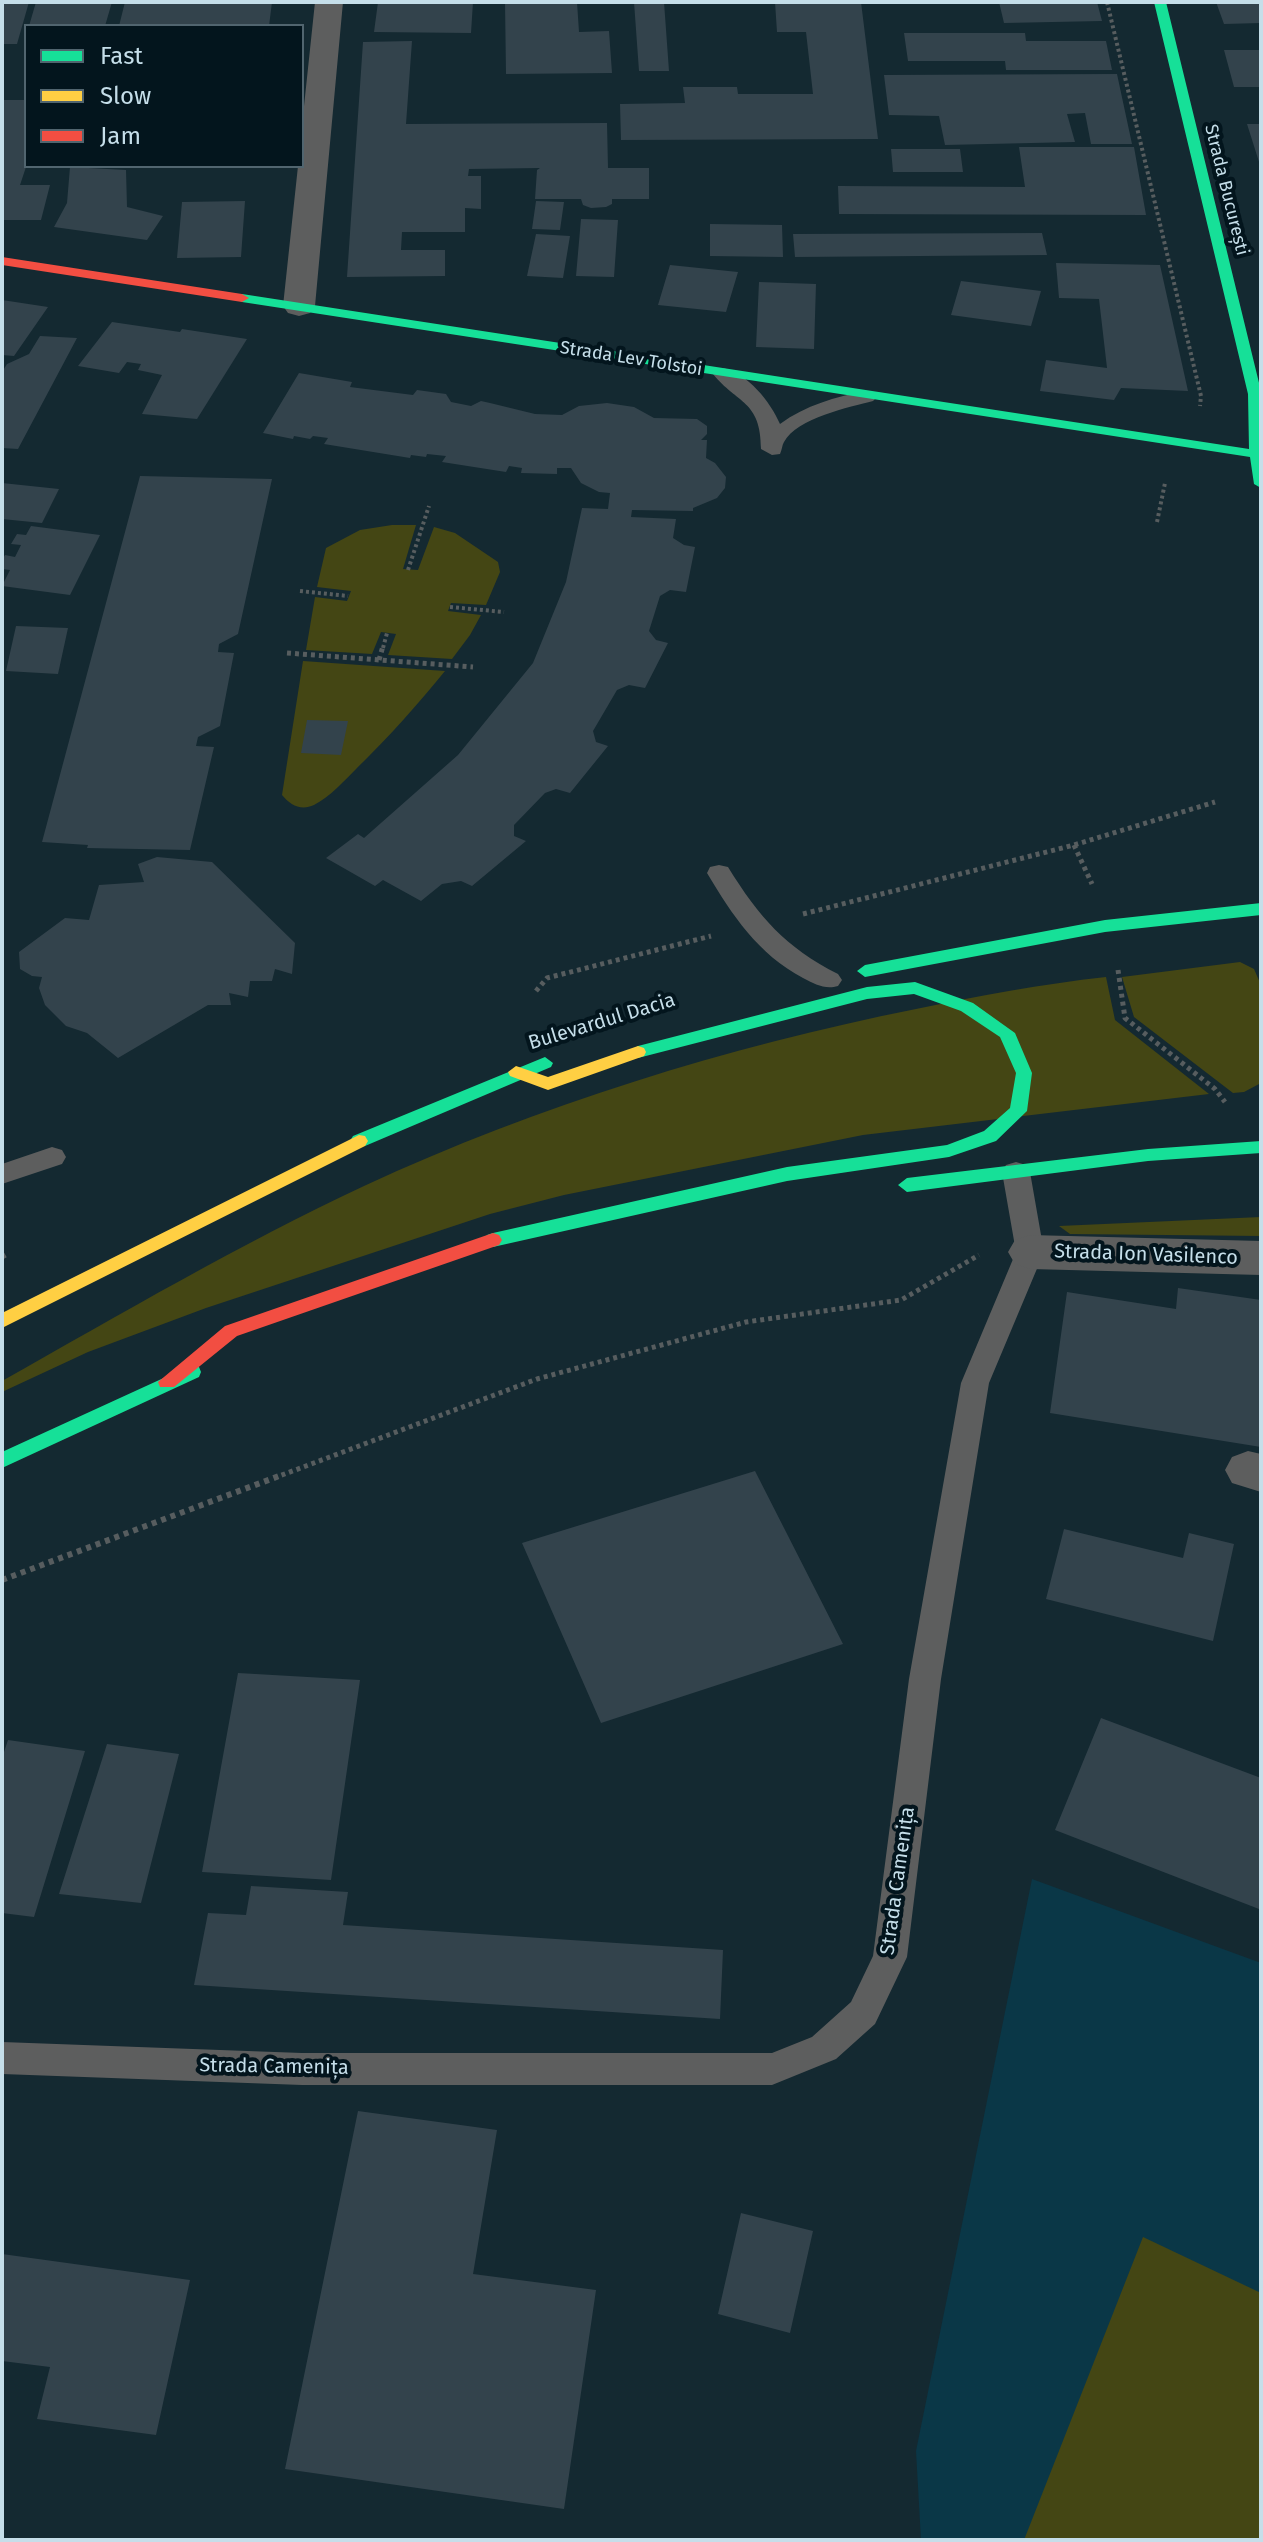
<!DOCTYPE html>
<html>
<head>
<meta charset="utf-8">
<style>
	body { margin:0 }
	#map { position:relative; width:1263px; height:2542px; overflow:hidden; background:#142931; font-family:"Fira Sans",sans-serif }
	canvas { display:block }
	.frame { position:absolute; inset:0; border:4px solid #c5dee9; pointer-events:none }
	.legend { position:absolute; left:24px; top:24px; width:280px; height:144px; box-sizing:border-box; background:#03151d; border:2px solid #51656f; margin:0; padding:10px 14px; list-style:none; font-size:24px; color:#c5dee9 }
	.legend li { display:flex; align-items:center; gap:16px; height:40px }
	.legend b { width:40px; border:2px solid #51656f }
</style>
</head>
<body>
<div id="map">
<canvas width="1263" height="2542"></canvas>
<div class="frame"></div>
<ul class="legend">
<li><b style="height:10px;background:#16e098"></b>Fast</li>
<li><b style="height:10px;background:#ffcf43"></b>Slow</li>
<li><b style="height:10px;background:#f24e42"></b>Jam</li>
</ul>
</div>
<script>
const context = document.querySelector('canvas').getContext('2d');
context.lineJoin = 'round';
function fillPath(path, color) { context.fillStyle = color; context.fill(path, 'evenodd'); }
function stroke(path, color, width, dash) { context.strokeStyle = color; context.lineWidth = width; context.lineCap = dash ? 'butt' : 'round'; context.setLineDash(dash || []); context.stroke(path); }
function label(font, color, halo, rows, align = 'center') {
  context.font = font + ' "Fira Sans",sans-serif'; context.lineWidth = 8; context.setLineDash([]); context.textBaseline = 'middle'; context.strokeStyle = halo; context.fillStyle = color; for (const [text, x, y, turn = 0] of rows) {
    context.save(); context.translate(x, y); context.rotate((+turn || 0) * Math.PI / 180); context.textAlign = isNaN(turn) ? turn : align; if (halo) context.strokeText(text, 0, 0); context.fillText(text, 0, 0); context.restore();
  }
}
fillPath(new Path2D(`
	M1032 1879 1261 1963V2540H921L916 2451Z`), '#0a3747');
fillPath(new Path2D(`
	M392 525H416L403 569 418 570 434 527 455 533 498 562 500 572 486 605 451 603 448 611 481 615 470 635 452 659 388 655 396 634 381 632 372 654 306 650 315 597 347 601 351 591 317 587 326 548 360 530Z
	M303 661 445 671C417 705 389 737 357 768 345 780 330 797 314 805 301 811 290 805 282 795Z
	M1240 962 1254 969 1261 985V1083L1244 1092 1233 1093 1134 1017 1122 977Z
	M1106 977 1115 1020 1209 1094 863 1135 564 1195 490 1214 206 1308 88 1352 2 1392V1381C121 1314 240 1244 364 1186 539 1105 727 1047 916 1009 978 996 1042 984 1106 977Z
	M1261 1217V1236L1070 1234 1059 1226Z
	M1143 2237 1261 2293V2540H1024Z`), '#444614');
fillPath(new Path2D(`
	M2 2H29L17 44H2Z
	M36 2H112L105 26H29Z
	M125 2H272L269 26H119Z
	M378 2H473L471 33 374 32Z
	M505 2H577L579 32 609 31 612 73 506 74Z
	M634 2H664L669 71H639Z
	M775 2H861L878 139 621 140 620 104 685 103 683 87H737L738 94H813L806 32H777Z
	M999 2H1097L1102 21 1004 23Z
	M1216 2H1261V23L1224 24Z
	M904 33H1025L1026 41H1106L1112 70H1006L1005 61H908Z
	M412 41 406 124 607 123 608 168H649V199H612V204L606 207 591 208 583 205 581 199H535L537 170 540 168 469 169 468 176H481V209L465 208V232H402L401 250H445V276L347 277 363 42Z
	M1224 50H1261V87H1234Z
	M1117 74 1132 144H1091L1085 113 1067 114 1075 142 945 145 939 116 889 115 884 75Z
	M2 100H26V167L20 185H50L41 220H2Z
	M1247 124H1261V165H1260Z
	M1019 147H1134L1146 215 839 214 838 186 1025 187Z
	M891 149H960L963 172H893Z
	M70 167 126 170 127 207 163 216 147 240 54 227 67 203Z
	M245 201 241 257 177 258 182 202Z
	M536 201 564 202 560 230 532 229Z
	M581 219 618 220 614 277 576 276Z
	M710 224 782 225 783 257 710 256Z
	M1042 233 1047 255 795 257 793 234Z
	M536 234 570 236 563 278 527 276Z
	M1056 263 1160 265 1188 391 1121 388 1114 400 1040 391 1046 360 1107 368 1099 299 1059 298Z
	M670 265 738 272 726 312 658 305Z
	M961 281 1041 291 1031 326 951 315Z
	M759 282 816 284 814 349 756 347Z
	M2 300 48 307 14 356 2 355Z
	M112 322 180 332 182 329 247 339 197 419 142 414 162 375 138 370 141 364 127 362 119 373 78 366Z
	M40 336 77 338 18 449 2 448V372L7 364 29 354Z
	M299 373 352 382 350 387 413 395 417 390 446 394 451 402 471 406 481 401 490 403 535 414 562 415 579 406 607 403 634 407 654 418 697 419 707 426V434L701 440H707L706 458 715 463 726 477 725 488 717 498 693 508V511L632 510 631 517 676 519 673 538 684 545 695 547 686 592 670 590 660 596 649 631 656 640 668 643 645 688 629 685 617 690 593 731 596 742 608 746 570 793 556 789 545 793 514 825V836L526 841 472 886 461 881 442 884 421 901 383 880 375 886 326 858 358 834 364 838 458 755 533 663 566 582 582 508 608 509 610 493 599 492 581 483 571 468H557V474L521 473 522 468 509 466 506 472 442 462 446 456 427 454 426 457 411 455 410 458 324 444 328 438 313 436 310 439 294 436 293 439 263 433Z
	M140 476 272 479 238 634 219 644 218 652 234 653 220 726 198 737 196 746 214 747 190 850 87 848 88 845 42 842Z
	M2 483 59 489 42 523 2 519Z
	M31 526 100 535 70 595 2 586 10 570 2 569V560L5 555 15 557 21 545 11 544 17 534 26 535Z
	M16 626 68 628 58 674 6 671Z
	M307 720 348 721 341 755 301 753Z
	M157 857 212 862 295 943 292 974 275 969 272 981H250L248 997 229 993 231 1005H208L118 1058 87 1033 66 1026 45 1005 39 988 42 977 32 976 20 969 19 952 65 918 89 920 99 885 144 882 138 864Z
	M1178 1288 1261 1300V1447L1050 1413 1067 1292 1176 1309Z
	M755 1471 843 1644 601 1723 522 1543Z
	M1064 1529 1183 1558 1189 1533 1234 1544 1213 1641 1046 1599Z
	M238 1673 360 1680 331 1880 202 1872Z
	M1101 1718 1261 1778 1259 1909 1055 1830Z
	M8 1740 85 1751 34 1917 2 1913V1758Z
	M107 1744 179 1754 141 1903 59 1894Z
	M251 1886 348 1892 343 1925 723 1950 720 2019 194 1985 208 1913 246 1915Z
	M358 2111 497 2130 473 2274 596 2290 564 2509 285 2469Z
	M741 2213 813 2231 790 2333 718 2314Z
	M2 2254 190 2280 156 2435 37 2419 50 2367 2 2361Z`), '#33434c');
stroke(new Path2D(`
	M1107 2 1201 396 1200 406
	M1157 522 1165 483
	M408 570 429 506
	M300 591 348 596
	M450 607 504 612
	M383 648 387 633`), '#575d5f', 4, [3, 3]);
stroke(new Path2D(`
	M287 653 473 667
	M379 660 383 646
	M1074 845 1092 884
	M803 914 1074 845 1215 802
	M1118 970 1125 1018 1215 1089 1225 1102
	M536 991 547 978 711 936
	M2 1257 9 1253
	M274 1478 537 1379 746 1322 901 1300 979 1255`), '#575d5f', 5, [4, 4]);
stroke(new Path2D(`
	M2 1580 279 1476`), '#575d5f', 6, [5, 5]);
fillPath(new Path2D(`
	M723 368C748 374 770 401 780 424 806 405 835 397 866 391L877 397 873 401C850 407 797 418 784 442 782 445 782 450 780 454L772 455 761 449C761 400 737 404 713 374Z
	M719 865 728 867C759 917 785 947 838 974L842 980 838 986C825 990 815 984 803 978 758 954 732 915 707 873L710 867Z
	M52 1147 62 1150 66 1157 62 1164 2 1184V1164Z
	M1016 1162 1026 1165 1030 1172 1044 1252 989 1383 941 1679 907 1957 875 2024 836 2059 772 2085H302L2 2074V2042L302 2053H772L812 2037 851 2002 873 1956 909 1679 961 1383 1016 1252 1002 1172 1006 1165Z`), '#5d5e5e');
fillPath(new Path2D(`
	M315 2H343L315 306 310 313 299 316 288 313 283 306 298 166H302V125Z
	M1030 1235 1261 1241V1275L1030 1269 1015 1264 1008 1252 1015 1240Z
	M1248 1451 1261 1454V1492L1232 1483 1225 1470 1232 1457Z`), '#5d5e5e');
fillPath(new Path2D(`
	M1154 2H1166L1261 391V488L1254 484 1250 457 242 302 235 298 242 294 1249 449 1248 394Z
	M1261 903V915L1105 932 865 977 857 971 865 965 1105 920Z
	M915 982 973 1003 1015 1033 1032 1073 1027 1111 996 1141 949 1157 787 1181 493 1247 487 1245 484 1240 487 1235 493 1233 787 1167 947 1145 984 1131 1010 1108 1016 1073 1000 1037 961 1011 914 994 867 999 638 1058 630 1052 638 1046 867 987Z
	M545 1057 553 1063 551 1067 365 1146H353L350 1141 353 1136Z
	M1261 1141V1153L1148 1161 907 1192 898 1185 907 1178 1148 1149Z
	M192 1365 199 1367 201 1372 199 1377 2 1468V1452Z`), '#16e098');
fillPath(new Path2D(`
	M638 1046 644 1048 646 1052 644 1056 548 1090 510 1076 508 1072 516 1066 548 1077Z
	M359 1135 365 1136 368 1141 365 1146 2 1328V1313Z`), '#ffcf43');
fillPath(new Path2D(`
	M2 257 242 294 249 298 242 302 2 265Z
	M493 1233 499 1235 502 1240 499 1245 237 1336 174 1387H160L158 1382 225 1326Z`), '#f24e42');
label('18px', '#c5dee9', '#03151d', [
	["Strada București",1226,190,76],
	["Strada Lev Tolstoi",631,359,9]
]);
label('20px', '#c5dee9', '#03151d', [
	["Bulevardul Dacia",602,1022,-17],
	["Strada Ion Vasilenco",1146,1255,2],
	["Strada Camenița",898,1881,-82],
	["Strada Camenița",274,2067,1]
]);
</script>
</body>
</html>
